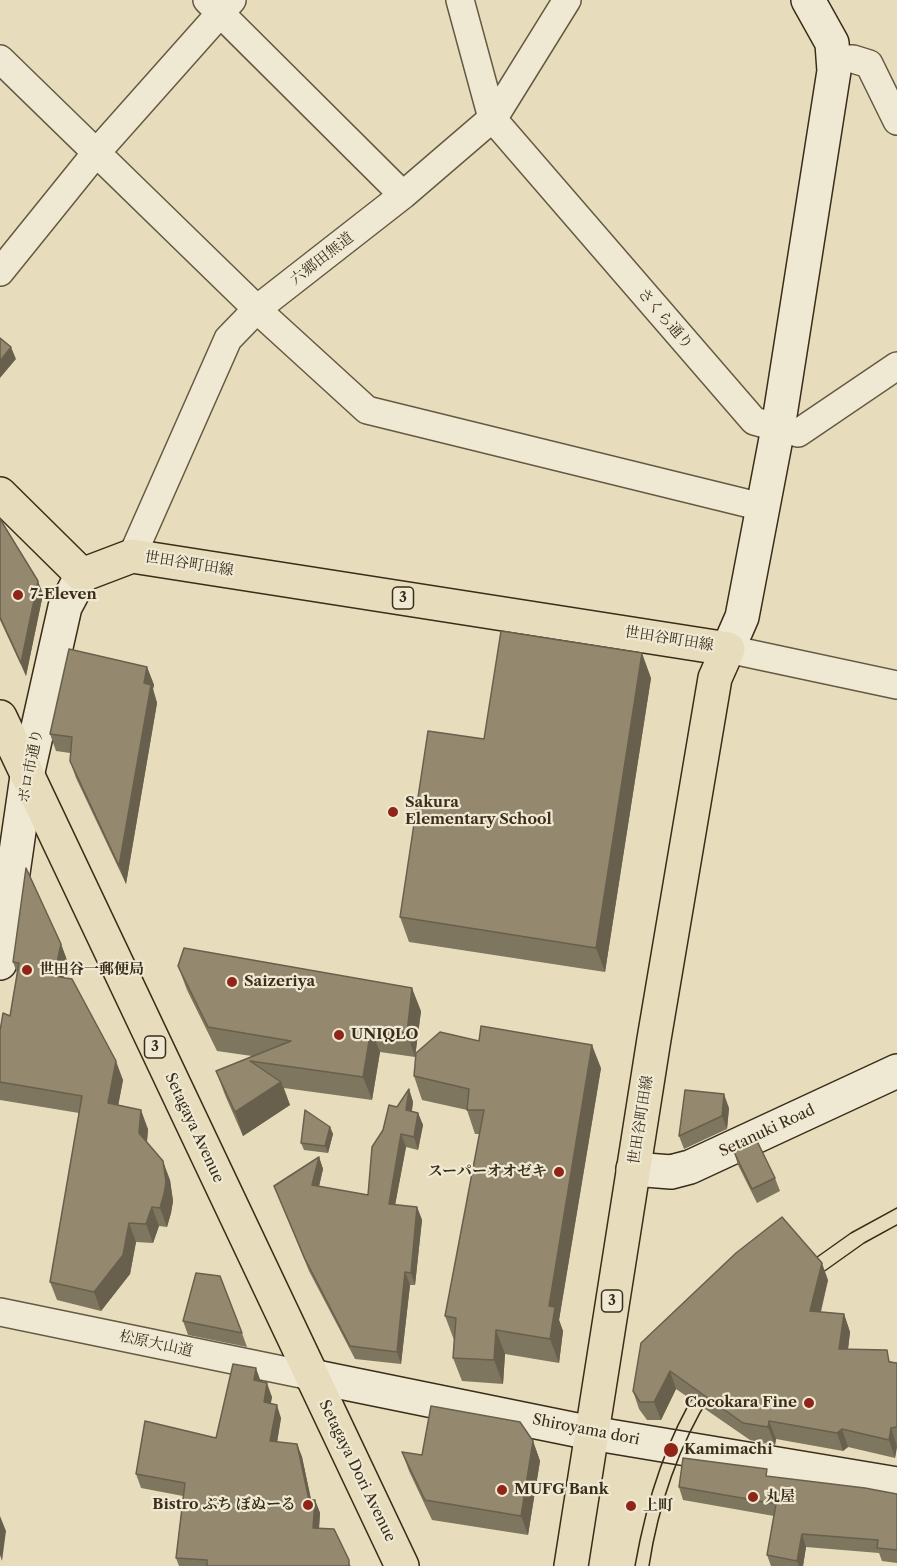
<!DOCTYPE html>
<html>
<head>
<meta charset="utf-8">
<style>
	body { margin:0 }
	canvas { display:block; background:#e7ddbc }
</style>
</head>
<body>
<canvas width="897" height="1566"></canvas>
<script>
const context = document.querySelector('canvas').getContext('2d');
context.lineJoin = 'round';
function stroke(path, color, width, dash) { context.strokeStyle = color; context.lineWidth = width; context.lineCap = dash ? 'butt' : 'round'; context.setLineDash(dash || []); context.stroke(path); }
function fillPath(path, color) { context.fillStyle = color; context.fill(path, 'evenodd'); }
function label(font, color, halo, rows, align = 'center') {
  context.font = font + ' "Libre Caslon Text","Noto Serif JP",serif'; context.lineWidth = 4.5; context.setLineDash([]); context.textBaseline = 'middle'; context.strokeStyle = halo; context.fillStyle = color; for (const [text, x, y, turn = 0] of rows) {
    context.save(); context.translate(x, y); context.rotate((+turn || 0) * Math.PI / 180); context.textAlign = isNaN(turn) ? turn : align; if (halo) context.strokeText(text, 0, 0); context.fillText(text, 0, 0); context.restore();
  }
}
const street = new Path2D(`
	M207 0 403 195
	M460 0 492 118 754 421 798 433 897 366
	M0 59 264 316 367 410 762 507
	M835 59H853L869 64 897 121
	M0 272 96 153 232 0
	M132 556 228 339 257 309 403 195 495 116 567 0
	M728 649 897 685
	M0 1312 311 1376`);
const secondary = new Path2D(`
	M728 649 742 617 778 428 834 71 832 43 808 0
	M0 963 27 776 65 607 82 575
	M633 1169 671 1172 690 1167 897 1071
	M311 1376 591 1433 897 1484`);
const primary = new Path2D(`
	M0 494 82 575 132 556 728 649 715 678 654 1039 571 1566
	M0 717 402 1566`);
stroke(street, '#665942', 30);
stroke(secondary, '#3b2d19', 36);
stroke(primary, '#3b2d19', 36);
stroke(street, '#efe9d3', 27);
stroke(secondary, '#efe9d3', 33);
stroke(primary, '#e7ddbc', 33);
stroke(new Path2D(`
	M803 1267 851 1233 897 1208
	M812 1280 864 1243 897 1225
	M635 1566C646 1503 665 1441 699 1387
	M649 1566C658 1506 679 1445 711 1394`), '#3b2d19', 1.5);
fillPath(new Path2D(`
	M0 519 43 594 26 676 0 620Z
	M147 667 154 685 153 689 157 703 126 884 76 778 70 761V753L56 751 50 734Z
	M651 678 605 972 409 942 400 917 484 739Z
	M61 944 68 963 64 978 123 1080 118 1106 148 1129 147 1142 170 1180 173 1201 171 1213 167 1227 159 1226 153 1243 136 1242 130 1274 101 1311 57 1300 50 1282 79 1113 0 1100V1031L10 1016 17 973 13 962Z
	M178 966 421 1011 415 1057 380 1052 372 1100 284 1088 290 1105 243 1136 225 1095 216 1071 252 1056 217 1051 187 990Z
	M601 1068 559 1320 563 1331 559 1363 505 1354 503 1384 462 1381 453 1358 454 1340 445 1316 480 1134H475L467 1110 422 1100 414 1076Z
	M409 1089 413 1102 412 1111 418 1113 423 1125 418 1150 406 1147 395 1205 417 1207 422 1220 415 1285H410L401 1364 355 1359 309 1271 274 1186 319 1157 323 1169 319 1187 368 1195Z
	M729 1108 727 1129 684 1149 679 1136Z
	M330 1127 333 1134 328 1153 304 1150 301 1143Z
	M734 1152 775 1178 780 1191 757 1203 738 1165Z
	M828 1280 821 1312 844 1314 850 1332 848 1349 897 1363V1447L895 1458 848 1447 843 1451 776 1439 775 1445 750 1440 676 1389 661 1420H647L639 1409 633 1391Z
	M183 1321 242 1333 247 1347 188 1335Z
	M261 1382 272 1397 271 1403 281 1418 277 1442 297 1444 302 1457 311 1500H315L320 1513 319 1529 351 1566H179L176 1558 183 1496 141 1488 136 1474 216 1438Z
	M533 1441 540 1461 528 1535 432 1520 409 1471 402 1452 422 1455Z
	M769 1477 897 1494V1563L882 1561 879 1553 806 1547 803 1566H771L767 1555 774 1516 683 1500 679 1487Z`), '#7f765f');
fillPath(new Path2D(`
	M11 347 16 359 0 378V361Z
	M38 581 43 594 26 676 21 663Z
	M642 653 651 678 605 972 596 948Z
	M147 667 154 685 153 689 157 703 126 884 119 866 144 683Z
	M61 944 68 963 60 995 54 976Z
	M412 988 421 1011 415 1057 407 1033Z
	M371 1029 380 1052 372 1100 363 1077Z
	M592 1045 601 1068 559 1320 563 1331 559 1363 550 1339 549 1306Z
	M116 1061 123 1080 115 1122 108 1103Z
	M281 1082 290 1105 243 1136 235 1112Z
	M409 1089 413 1102 410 1122 406 1110Z
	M724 1094 729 1108 727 1129 722 1116Z
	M141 1110 148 1129 146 1152 139 1133Z
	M418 1113 423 1125 418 1150 414 1137Z
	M330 1127 333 1134 328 1153 325 1146Z
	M401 1134 406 1147 393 1216 389 1204Z
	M319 1157 323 1169 316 1198 312 1185Z
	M163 1161 170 1180 173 1201 171 1213 167 1227 160 1208Z
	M152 1207 159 1226 153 1243 146 1224Z
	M417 1207 422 1220 415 1285 411 1273Z
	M129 1223 136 1242 130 1274 101 1311 94 1292Z
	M822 1263 828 1280 816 1329 810 1311Z
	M405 1272 410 1285 401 1364 397 1352Z
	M844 1314 850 1332 846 1367 839 1349Z
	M496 1330 505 1354 503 1384 494 1360Z
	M256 1368 261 1382 254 1380Z
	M670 1371 676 1389 661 1420 654 1402Z
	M267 1383 272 1397 268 1415 264 1402Z
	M277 1405 281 1418 275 1455 270 1441Z
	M769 1421 776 1439 775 1445 768 1427Z
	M891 1428 897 1446 895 1458 889 1440Z
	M842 1429 848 1447 843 1451 837 1433Z
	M533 1441 540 1461 528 1535 521 1516Z
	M297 1444 302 1457 314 1513 315 1500 320 1513 318 1542 313 1528 309 1500Z
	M0 1516 6 1531 2 1561 0 1555Z
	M802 1534 806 1547 803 1566H799L797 1561Z`), '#68604d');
const building = new Path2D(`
	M0 338 11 347 0 361Z
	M0 519 38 581 21 663 0 617Z
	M501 631 642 653 596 948 400 917 428 731 484 739Z
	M69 649 147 667 144 683 151 685 119 866 70 761 72 737 50 734Z
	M26 868 61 944 54 976 72 979 116 1061 108 1103 141 1110 139 1133 163 1161 166 1182 164 1194 160 1208 152 1207 146 1224 129 1223 123 1255 94 1292 50 1282 82 1096 0 1082V1031L3 1013 10 1016 19 963 13 962Z
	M184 948 412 988 407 1033 371 1029 363 1077 250 1061 281 1082 235 1112 216 1071 291 1041 208 1027 178 966Z
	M481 1026 592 1045 549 1306 555 1307 550 1339 496 1330 494 1360 453 1358 456 1318 445 1316 484 1110H467L469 1089 414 1076 416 1053 440 1032 479 1041Z
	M409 1089 406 1110 418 1113 414 1137 401 1134 389 1204 417 1207 411 1273 405 1272 397 1352 350 1346 305 1259 274 1186 319 1157 312 1185 368 1195 372 1147 383 1130 389 1105 397 1107Z
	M685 1090 724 1094 722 1116 679 1136Z
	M305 1110 330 1127 325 1146 301 1143Z
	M757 1141 775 1178 752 1189 734 1152Z
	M782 1217 822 1263 810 1311 844 1314 839 1349 887 1350 889 1362 897 1363V1427L891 1428 889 1440 842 1429 837 1433 769 1421 768 1427 743 1423 670 1371 654 1402H640L633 1391 641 1343 736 1253Z
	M196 1273 220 1276 242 1333 183 1321Z
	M233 1364 256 1368 254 1380 267 1383 264 1402 277 1405 270 1441 297 1444 309 1500H315L313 1528 334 1529 349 1560V1566H207V1560L176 1558 185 1483 136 1474 145 1421 216 1438Z
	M431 1406 520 1422 533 1441 521 1516 425 1500 402 1452 422 1455Z
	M683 1458 767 1469 766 1476 865 1488 897 1494V1550L877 1548 878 1540 802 1534 797 1561 767 1555 776 1504 679 1487Z`);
fillPath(building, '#94896e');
stroke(building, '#68604d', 1.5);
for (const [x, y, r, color] of [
	[18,595,6,"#8f2418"],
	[393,812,6,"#8f2418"],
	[27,970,6,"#8f2418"],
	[232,982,6,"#8f2418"],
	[339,1035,6,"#8f2418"],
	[559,1172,6,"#8f2418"],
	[809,1403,6,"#8f2418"],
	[671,1450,8,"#8f2418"],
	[502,1490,6,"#8f2418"],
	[753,1497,6,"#8f2418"],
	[308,1505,6,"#8f2418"],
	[631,1506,6,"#8f2418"]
]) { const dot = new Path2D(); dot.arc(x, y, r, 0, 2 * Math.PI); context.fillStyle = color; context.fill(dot); stroke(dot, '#efe9d3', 2); }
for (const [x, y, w] of [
	[403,598,21],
	[155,1047,21],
	[612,1301,21]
]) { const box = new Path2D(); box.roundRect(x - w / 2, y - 11, w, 22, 4.5); context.fillStyle = '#efe9d3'; context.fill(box); stroke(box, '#3b2d19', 1.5); }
label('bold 14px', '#3b2d19', null, [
	["3",403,598],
	["3",155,1047],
	["3",612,1301]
]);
label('15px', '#3b2d19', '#efe9d3', [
	["六郷田無道",322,259,-38],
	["さくら通り",665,319,49],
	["世田谷町田線",189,564,9],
	["世田谷町田線",669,639,9],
	["ボロ市通り",31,766,-79],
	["世田谷町田線",641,1120,-81],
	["Setagaya Avenue",194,1128,65],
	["Setanuki Road",767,1131,-25],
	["松原大山道",156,1344,12],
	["Shiroyama dori",586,1430,11],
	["Setagaya Dori Avenue",357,1471,64]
]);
label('bold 15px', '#3b2d19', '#efe9d3', [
	["7-Eleven",30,595],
	["Sakura",405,803],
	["Elementary School",405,820],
	["世田谷一郵便局",39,970],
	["Saizeriya",244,982],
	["UNIQLO",351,1035],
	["スーパーオオゼキ",547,1172,"right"],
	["Cocokara Fine",797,1403,"right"],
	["Kamimachi",684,1450],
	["MUFG Bank",514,1490],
	["丸屋",765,1497],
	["Bistro ぷち ぼぬーる",296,1505,"right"],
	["上町",643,1506]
], 'left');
</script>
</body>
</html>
